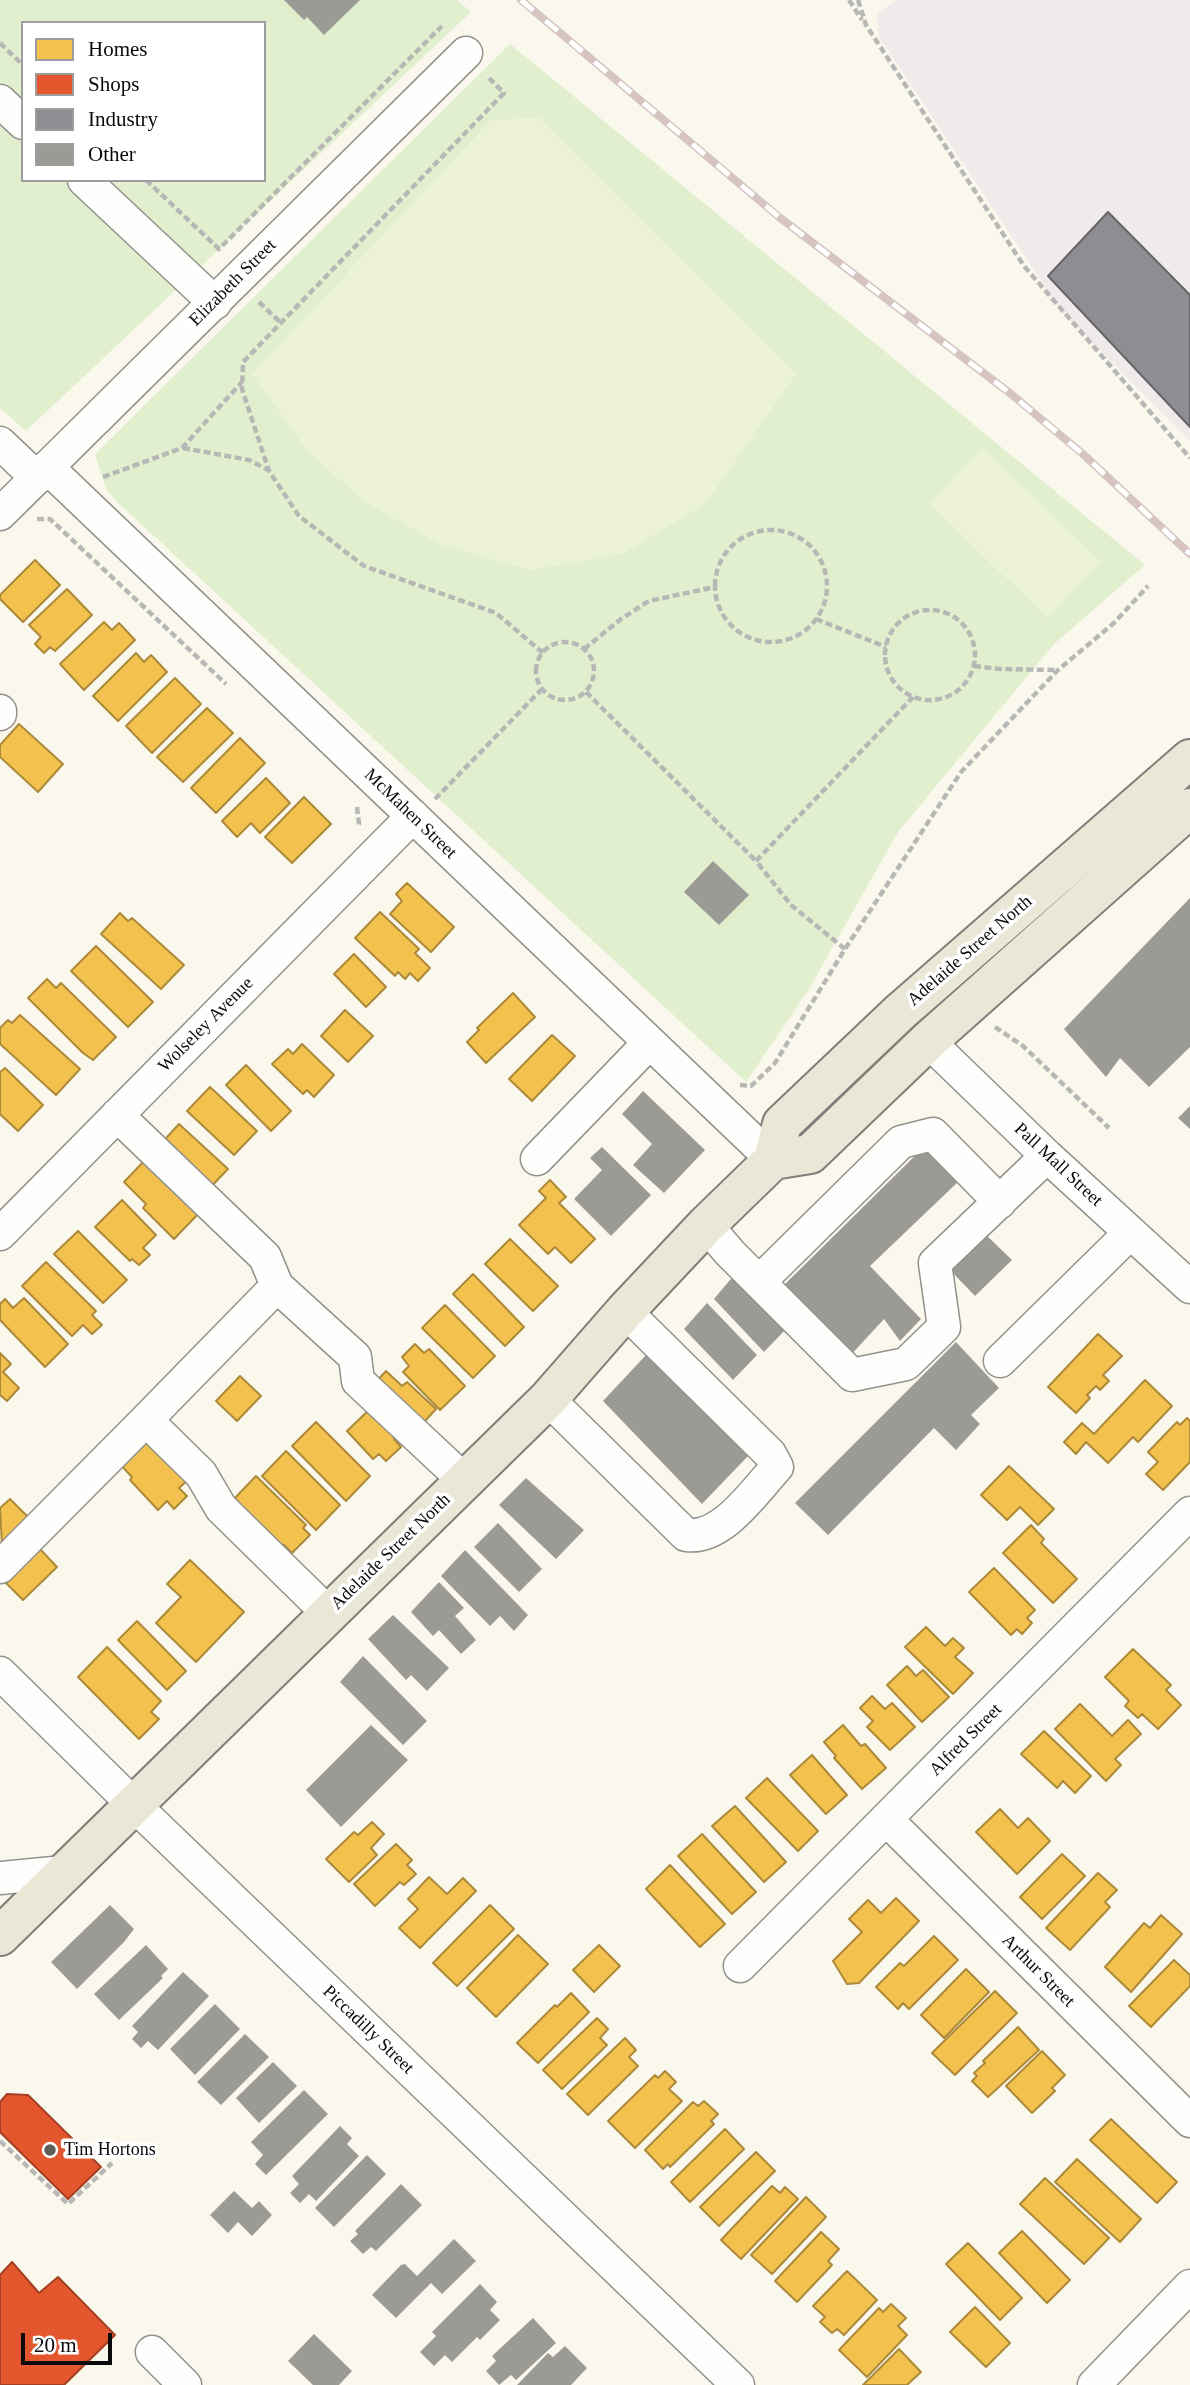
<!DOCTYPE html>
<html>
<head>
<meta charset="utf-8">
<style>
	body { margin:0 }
	#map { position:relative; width:1190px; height:2385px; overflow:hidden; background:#faf8ed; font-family:Georgia,serif }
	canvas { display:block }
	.legend { position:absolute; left:21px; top:21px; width:245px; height:161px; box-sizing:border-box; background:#fff; border:2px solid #9d9d9d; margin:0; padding:9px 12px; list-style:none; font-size:21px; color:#0a0a0a }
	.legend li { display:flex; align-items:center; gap:14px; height:35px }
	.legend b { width:35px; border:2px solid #9d9d9d }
	.scale { position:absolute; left:21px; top:2333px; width:91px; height:32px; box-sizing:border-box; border:4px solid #0a0a0a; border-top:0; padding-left:9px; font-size:21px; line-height:24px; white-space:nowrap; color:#0a0a0a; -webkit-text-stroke:5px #fff; paint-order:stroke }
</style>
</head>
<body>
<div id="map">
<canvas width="1190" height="2385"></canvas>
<ul class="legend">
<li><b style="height:19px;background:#f2c14e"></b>Homes</li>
<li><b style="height:19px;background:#e4572e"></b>Shops</li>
<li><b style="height:19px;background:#8d8d92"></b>Industry</li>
<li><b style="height:19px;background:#9c9a94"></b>Other</li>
</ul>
<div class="scale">20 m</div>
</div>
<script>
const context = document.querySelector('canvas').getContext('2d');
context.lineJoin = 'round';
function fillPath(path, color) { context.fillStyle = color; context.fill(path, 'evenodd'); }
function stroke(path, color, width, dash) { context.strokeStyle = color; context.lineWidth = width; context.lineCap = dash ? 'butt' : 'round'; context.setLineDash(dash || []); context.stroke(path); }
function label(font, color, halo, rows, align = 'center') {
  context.font = font + ' Georgia,serif'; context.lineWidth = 7; context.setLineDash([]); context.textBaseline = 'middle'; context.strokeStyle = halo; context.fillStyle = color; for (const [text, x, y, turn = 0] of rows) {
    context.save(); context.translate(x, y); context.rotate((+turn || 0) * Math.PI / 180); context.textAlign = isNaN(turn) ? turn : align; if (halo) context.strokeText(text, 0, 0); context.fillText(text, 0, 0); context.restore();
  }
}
fillPath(new Path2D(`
	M896 0H1190V441L1061 311 879 37 877 14Z`), '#f1eaeb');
fillPath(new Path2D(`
	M0 0H457L471 12 26 431 0 408ZM23 23H264V180H23Z
	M510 44 1145 565 1054 644 898 832 809 989 746 1082 117 502 106 489 95 454Z`), '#e1efce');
fillPath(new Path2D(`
	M539 118 796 374 706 503 623 554 530 570 441 545 362 500 307 450 252 374 491 120Z
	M983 448 1101 562 1047 618 929 503Z`), '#ebf2d7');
const homes = new Path2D(`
	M35 560 60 585 23 622 0 599V595Z
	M67 589 92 615 55 651 50 647 44 653 35 644 41 637 29 625Z
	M104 622 112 630 119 623 135 640 84 690 60 664Z
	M136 653 144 662 151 655 167 672 118 721 93 696Z
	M175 678 201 704 152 753 126 726Z
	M207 708 233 733 183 782 157 757Z
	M19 724 63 764 38 792 0 757V745Z
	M240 738 265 763 216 813 191 788Z
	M266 778 290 803 260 833 251 823 237 837 222 821Z
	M304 797 331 824 292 863 265 837Z
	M407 883 454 927 431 952 390 914 402 901 396 894Z
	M380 912 419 949 415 953 430 968 418 981 410 973 405 979 398 972 395 976 355 938Z
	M120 913 128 921 132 918 184 965 161 989 101 934Z
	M96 946 153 1002 128 1027 71 971Z
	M354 954 386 987 366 1007 334 974Z
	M47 979 56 988 61 983 116 1037 93 1060 83 1053 28 998Z
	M513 993 535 1017 486 1063 467 1042 479 1030 477 1028Z
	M345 1010 373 1036 348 1062 321 1036Z
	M20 1015 80 1069 56 1095 0 1044V1028L8 1020 12 1023Z
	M552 1035 575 1056 532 1101 509 1079Z
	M302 1044 334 1075 314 1097 307 1090 303 1094 272 1064 288 1049 293 1054Z
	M246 1065 291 1111 271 1131 226 1085Z
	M5 1068 43 1105 18 1131 0 1114V1072Z
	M210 1087 257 1131 234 1155 187 1111Z
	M179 1124 228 1169 204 1194 159 1146Z
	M147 1158 201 1211 174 1239 143 1208 146 1204 124 1182Z
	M550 1180 566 1197 559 1203 595 1239 571 1263 555 1247 548 1254 519 1225 546 1198 539 1191Z
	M122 1200 156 1235 143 1248 150 1255 139 1265 132 1259 130 1261 95 1227Z
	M78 1231 127 1280 103 1303 54 1254Z
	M510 1239 558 1286 533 1311 485 1264Z
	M46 1262 96 1311 92 1315 102 1325 92 1334 83 1325 72 1336 22 1286Z
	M473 1274 524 1327 505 1346 453 1294Z
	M24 1298 68 1344 45 1367 0 1320V1304L5 1299 13 1308Z
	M445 1305 495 1356 473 1378 422 1328Z
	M1098 1334 1122 1356 1103 1375 1109 1381 1100 1390 1096 1386 1087 1395 1090 1398 1076 1413 1048 1387Z
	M415 1344 424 1353 429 1349 465 1386 440 1410 403 1372 409 1366 402 1357Z
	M0 1353 11 1364 3 1372 19 1388 7 1401 0 1395Z
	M386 1371 402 1386 407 1382 436 1409 416 1431 374 1384Z
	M240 1376 261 1396 237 1421 216 1401Z
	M1145 1380 1172 1406 1138 1442 1133 1437 1108 1463 1086 1442 1076 1454 1064 1442 1082 1423 1094 1434Z
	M370 1409 396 1437 394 1439 401 1447 386 1461 379 1454 373 1459 347 1431Z
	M1187 1418 1190 1421V1462L1163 1490 1146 1474 1158 1462 1148 1452 1177 1422 1180 1425Z
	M316 1422 370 1476 346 1501 292 1446Z
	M146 1435 188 1480 179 1488 187 1496 174 1509 167 1501 158 1510 130 1480 132 1477 118 1462Z
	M286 1451 340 1505 316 1530 262 1476Z
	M1009 1466 1054 1509 1038 1525 1020 1507 1007 1520 981 1495Z
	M256 1476 306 1525 303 1528 310 1535 292 1553 284 1545 281 1549 232 1501Z
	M10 1499 28 1517 2 1546 0 1508Z
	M1031 1525 1044 1539 1041 1543 1077 1579 1053 1603 1003 1553Z
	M38 1547 57 1567 23 1600 4 1581Z
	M190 1560 244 1612 196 1662 156 1623 181 1597 167 1584Z
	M994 1568 1035 1610 1027 1618 1032 1623 1022 1634 1017 1629 1011 1635 969 1592Z
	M137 1621 186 1671 167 1690 118 1640Z
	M926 1627 945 1646 953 1638 964 1648 955 1657 973 1673 953 1694 905 1647Z
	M107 1647 161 1701 151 1712 159 1719 139 1739 78 1677Z
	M1133 1649 1171 1685 1166 1690 1181 1705 1158 1729 1142 1714 1138 1718 1125 1706 1129 1701 1105 1677Z
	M907 1666 916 1676 923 1670 949 1697 922 1722 887 1685Z
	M872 1696 885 1709 892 1703 915 1727 890 1750 867 1727 873 1721 860 1708Z
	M1080 1704 1112 1736 1128 1720 1141 1734 1115 1759 1121 1765 1106 1781 1055 1729Z
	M843 1725 861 1746 865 1744 886 1768 862 1789 834 1758 836 1756 824 1742Z
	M1044 1731 1091 1776 1075 1793 1063 1781 1057 1788 1021 1754Z
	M812 1755 847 1795 826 1814 790 1775Z
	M767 1778 818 1831 798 1851 746 1798Z
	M735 1806 786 1862 764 1882 712 1826Z
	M1000 1809 1018 1828 1028 1818 1050 1841 1017 1874 976 1832Z
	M372 1822 384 1834 371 1848 377 1855 349 1882 326 1859 354 1832 358 1835Z
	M702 1834 756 1892 732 1914 678 1856Z
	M396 1844 412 1860 407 1865 416 1874 404 1885 400 1882 375 1906 354 1884Z
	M1062 1854 1085 1876 1042 1919 1020 1897Z
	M670 1865 725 1924 700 1947 646 1889Z
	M1098 1873 1117 1890 1105 1902 1110 1907 1070 1950 1046 1928Z
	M429 1877 447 1894 463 1878 476 1891 420 1948 399 1928 418 1909 408 1899Z
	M896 1898 919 1921 859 1983 847 1984 833 1961 862 1932 849 1919 868 1900 881 1913Z
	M490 1905 514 1929 457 1986 433 1963Z
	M1161 1915 1182 1934 1131 1992 1105 1967 1144 1923 1150 1928Z
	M518 1935 548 1964 496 2017 467 1988Z
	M934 1936 958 1960 909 2009 903 2003 898 2009 876 1987 900 1963 904 1966Z
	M599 1945 620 1966 594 1992 573 1970Z
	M1174 1960 1190 1975V1986L1151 2027 1129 2006Z
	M966 1969 989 1992 944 2038 921 2015Z
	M995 1991 1017 2013 955 2075 932 2053Z
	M571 1993 589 2012 538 2063 517 2043 555 2005 557 2007Z
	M597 2018 608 2029 600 2038 607 2045 562 2089 543 2070Z
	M1018 2027 1039 2050 988 2097 972 2081 977 2076 974 2073 985 2063 983 2061Z
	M625 2038 636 2050 629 2057 638 2066 588 2115 567 2094Z
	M1042 2051 1065 2075 1052 2088 1055 2091 1032 2113 1006 2086Z
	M665 2071 676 2082 669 2089 682 2101 635 2148 608 2121 655 2075 658 2078Z
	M704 2101 718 2114 711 2121 714 2124 670 2167 668 2164 663 2169 645 2150 693 2102 698 2106Z
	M1111 2119 1177 2182 1157 2203 1090 2140Z
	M725 2129 744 2149 690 2202 671 2182Z
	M756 2152 775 2171 719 2226 700 2207Z
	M1077 2159 1141 2219 1120 2242 1055 2182Z
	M1045 2178 1109 2238 1084 2264 1020 2204Z
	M772 2186 780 2193 785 2187 798 2199 741 2259 721 2240Z
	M806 2197 826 2217 772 2274 751 2255Z
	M1022 2231 1070 2280 1047 2303 999 2253Z
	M821 2232 839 2249 828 2261 832 2265 797 2302 775 2281Z
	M968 2243 1022 2298 1000 2320 946 2264Z
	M847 2271 877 2300 844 2335 837 2329 832 2333 820 2322 825 2317 813 2306Z
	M891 2304 906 2318 898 2326 907 2335 867 2377 839 2350 879 2308 883 2312Z
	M975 2307 1010 2343 986 2367 950 2332Z
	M899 2349 921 2372 907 2385H863Z`);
fillPath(homes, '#f2c14e');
stroke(homes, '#ac8a3a', 2);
const shops = new Path2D(`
	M7 2094 28 2095 101 2167 68 2199 0 2132V2102Z
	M12 2262 39 2293 58 2277 115 2335 64 2385H0V2275Z`);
fillPath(shops, '#e4572e');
stroke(shops, '#a34023', 2);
const industry = new Path2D(`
	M1108 212 1190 295V427L1048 276Z`);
fillPath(industry, '#8d8d92');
stroke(industry, '#666669', 2);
fillPath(new Path2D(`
	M284 0H360L324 35 307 17 304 20Z
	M713 861 749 895 719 925 684 892Z
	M1190 898V1047L1149 1087 1120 1058 1106 1077 1064 1029Z
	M643 1091 705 1150 664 1193 633 1165 652 1144 622 1114Z
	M1190 1106V1129L1178 1118Z
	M925 1146 960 1180 870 1266 921 1319 900 1341 884 1319 849 1357 780 1289Z
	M602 1147 651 1195 611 1236 574 1199 602 1170 590 1158Z
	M984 1233 1012 1260 975 1296 949 1269Z
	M735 1274 788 1327 764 1352 714 1299Z
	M707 1303 757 1355 733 1380 684 1329Z
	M956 1342 999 1388 971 1415 980 1424 956 1450 934 1428 828 1535 795 1503Z
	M646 1355 748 1456 702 1504 603 1401Z
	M526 1478 584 1530 556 1559 499 1505Z
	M498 1523 542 1569 519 1592 474 1547Z
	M465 1550 528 1615 514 1631 500 1616 490 1626 441 1576Z
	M439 1582 464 1608 455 1616 476 1640 461 1654 439 1630 433 1636 411 1612Z
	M393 1615 449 1668 427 1691 411 1675 406 1680 368 1639Z
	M363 1656 427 1721 403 1745 340 1682Z
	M371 1725 408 1760 341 1827 306 1790Z
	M110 1905 134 1929 124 1942 77 1989 51 1962Z
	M146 1945 168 1969 161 1976 163 1978 119 2020 94 1994Z
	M183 1972 209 1996 158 2050 148 2041 141 2048 132 2039 138 2032 132 2026Z
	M215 2004 240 2029 195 2075 170 2049Z
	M245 2034 269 2057 221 2105 197 2082Z
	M273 2062 297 2086 259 2123 236 2098Z
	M304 2090 328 2114 266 2175 255 2164 263 2155 251 2142Z
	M340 2126 352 2138 347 2144 359 2156 316 2201 309 2194 300 2203 290 2193 299 2184 292 2176Z
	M367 2155 386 2174 334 2227 315 2208Z
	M401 2184 422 2205 376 2251 371 2247 363 2254 350 2241 358 2234 355 2231Z
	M234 2191 252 2208 259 2201 272 2215 252 2236 238 2222 228 2233 210 2215Z
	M454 2239 476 2261 442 2294 431 2283 396 2318 372 2295 401 2265 405 2264 417 2276Z
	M480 2284 497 2302 490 2310 500 2320 480 2340 477 2337 452 2362 445 2355 434 2366 420 2352 436 2336 432 2332Z
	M533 2318 556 2343 516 2380 511 2375 499 2385 486 2371 496 2361 492 2356Z
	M314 2334 352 2371 339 2385H313L288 2361Z
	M565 2346 587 2368 571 2385H517L548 2353 553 2357Z`), '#9c9a94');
const minor = new Path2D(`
	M0 101 23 123
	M84 180 215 303
	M0 443 37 478
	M47 467 773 1160
	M0 514 466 53
	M0 711V714
	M928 1041 1047 1156 1190 1287
	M117 1115 265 1257 277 1286
	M537 1159 649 1043
	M706 1225 730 1253 852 1375 906 1364 944 1327 935 1263 1047 1156
	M0 1234 413 816
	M759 1282 901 1142 933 1134 1000 1202
	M1000 1361 1130 1233
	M548 1399 686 1535C722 1540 754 1492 777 1467L770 1454 625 1311
	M146 1420 277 1286 355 1357 358 1381 465 1481
	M0 1567 146 1420 201 1474 221 1508 328 1613
	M0 1673 133 1804 738 2385
	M887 1820 1190 2121
	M0 1878 64 1872
	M740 1966 1190 1513
	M152 2352 185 2385
	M1094 2385 1190 2286`);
const major = new Path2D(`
	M773 1160 810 1154 928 1041 1190 808
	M0 1936 548 1399 625 1311 706 1225 773 1160 782 1124 900 1012 1190 759`);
stroke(minor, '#92918c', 35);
stroke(major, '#7f7e7a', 42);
stroke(new Path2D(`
	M849 0 862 20
	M858 0 866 25 1024 266 1190 458
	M0 43 23 65
	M489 78 504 93 243 362 242 389 269 471 299 516 364 566 496 613 543 653
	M146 180 219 249 442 26
	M259 302 281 323
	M183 448 249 460 268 470
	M103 477 182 448 242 382
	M37 519H50L226 684
	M715 586a56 56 0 1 1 112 0a56 56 0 1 1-112 0Z
	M885 655a45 45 0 1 1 90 0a45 45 0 1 1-90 0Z
	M816 619 886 647
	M536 671a29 29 0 1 1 58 0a29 29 0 1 1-58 0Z
	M584 649 621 619 649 601 715 587
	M974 666 1000 669 1058 670
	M586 692 756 861
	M435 799 542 689
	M357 807 359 824 358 826
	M845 949 791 905 756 861 913 697
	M995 1027 1023 1046 1109 1128
	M740 1085 751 1086 775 1063 845 949 961 772 1058 670 1114 623 1148 586
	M0 2141 68 2204 112 2163`), '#b7b7b5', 4.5, [7, 3.5]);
stroke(minor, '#fefefc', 32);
stroke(major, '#ebe7d7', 38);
const rail = new Path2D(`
	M521 0 779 217 1011 394 1084 455 1190 554`);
stroke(rail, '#d5c4c2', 8);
stroke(rail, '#fff', 5, [16]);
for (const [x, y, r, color] of [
	[50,2150,7,"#5e5d59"]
]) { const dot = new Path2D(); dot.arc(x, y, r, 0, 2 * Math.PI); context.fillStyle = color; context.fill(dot); stroke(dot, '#fff', 2.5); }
label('18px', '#0a0a0a', '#fff', [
	["Elizabeth Street",233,283,-45],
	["McMahen Street",410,814,44],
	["Adelaide Street North",970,951,-41],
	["Wolseley Avenue",206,1025,-45],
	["Pall Mall Street",1058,1165,43],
	["Adelaide Street North",391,1552,-44],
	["Alfred Street",966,1740,-45],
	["Arthur Street",1038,1971,45],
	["Piccadilly Street",368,2030,44]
]);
label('18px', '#0a0a0a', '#fff', [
	["Tim Hortons",64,2150]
], 'left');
</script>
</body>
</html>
